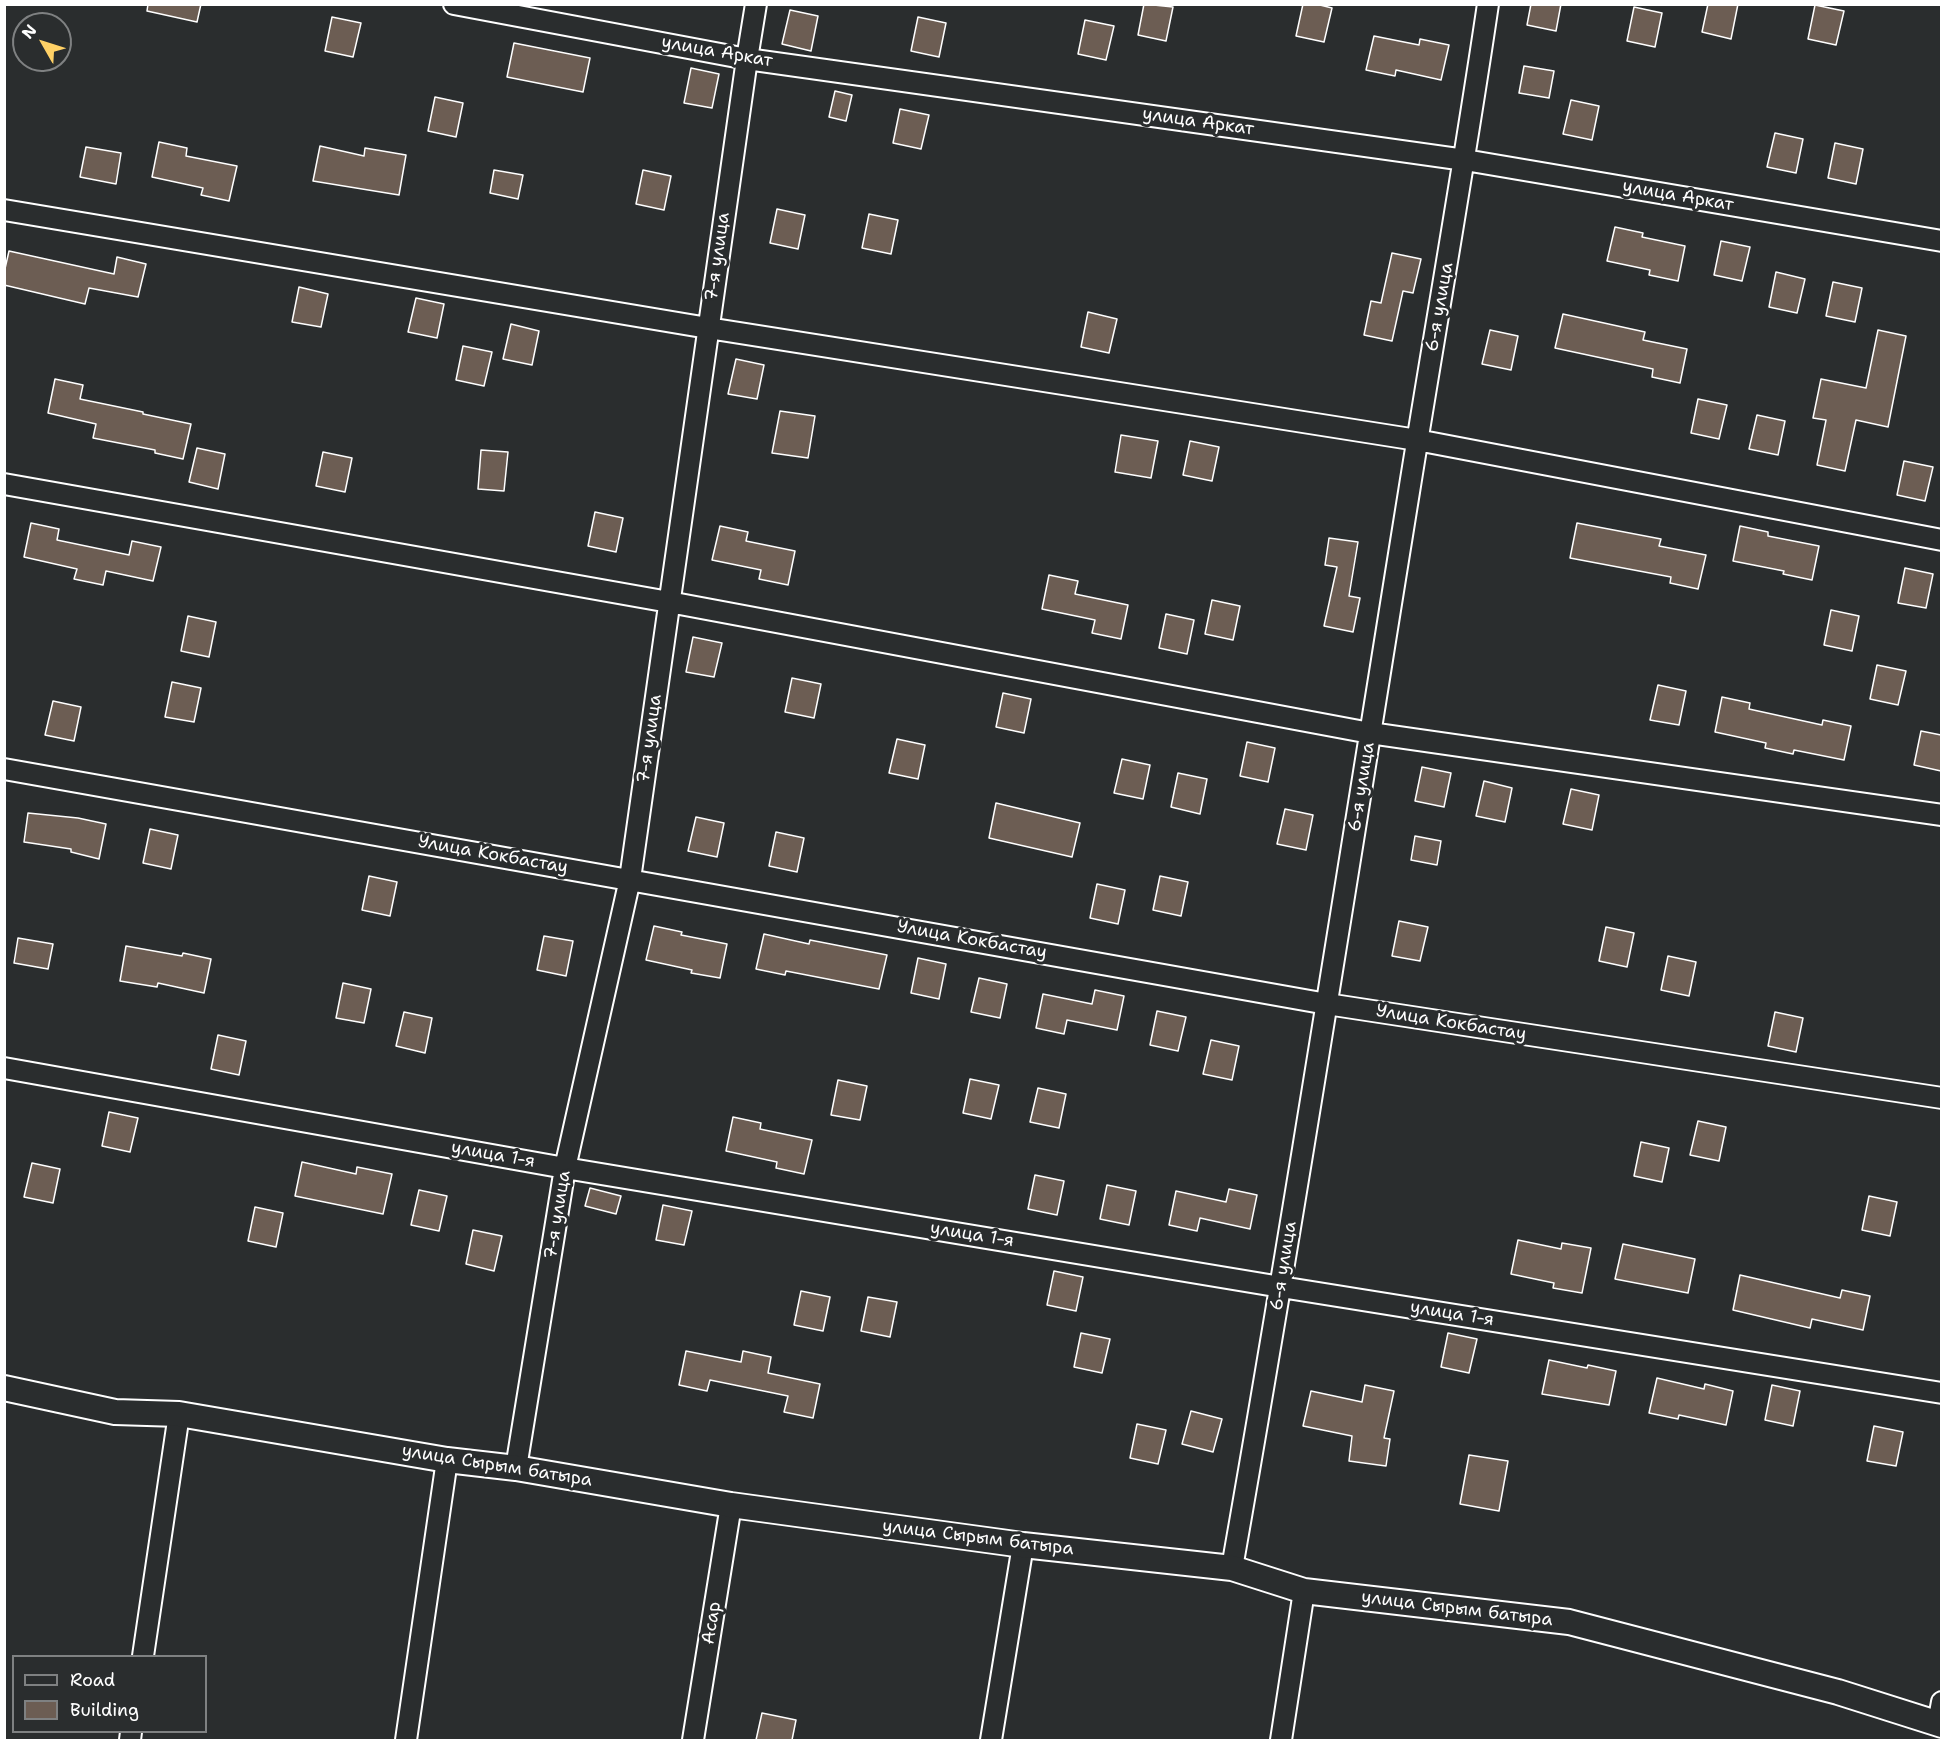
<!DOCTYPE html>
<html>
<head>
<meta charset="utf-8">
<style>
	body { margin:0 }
	#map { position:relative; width:1946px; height:1745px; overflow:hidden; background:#2a2d2e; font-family:"Shantell Sans",sans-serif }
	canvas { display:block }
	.frame { position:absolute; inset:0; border:6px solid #fff; pointer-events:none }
	.legend { position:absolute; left:12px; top:1655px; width:195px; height:78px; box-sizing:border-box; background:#2a2d2e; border:2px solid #7f8182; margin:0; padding:8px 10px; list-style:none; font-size:18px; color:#fff }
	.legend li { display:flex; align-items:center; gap:12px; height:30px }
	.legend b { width:30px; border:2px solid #7f8182 }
	.north { position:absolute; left:12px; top:12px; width:60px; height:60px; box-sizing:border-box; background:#2a2d2e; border:2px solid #7f8182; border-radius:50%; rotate:309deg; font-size:16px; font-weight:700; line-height:24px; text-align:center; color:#fff }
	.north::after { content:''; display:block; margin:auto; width:21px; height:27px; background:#ffd166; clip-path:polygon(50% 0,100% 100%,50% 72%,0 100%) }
</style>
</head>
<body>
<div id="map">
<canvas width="1946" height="1745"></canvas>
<div class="frame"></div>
<ul class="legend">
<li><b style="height:8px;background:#2a2d2e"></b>Road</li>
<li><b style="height:16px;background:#6c5d53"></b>Building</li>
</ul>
<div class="north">N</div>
</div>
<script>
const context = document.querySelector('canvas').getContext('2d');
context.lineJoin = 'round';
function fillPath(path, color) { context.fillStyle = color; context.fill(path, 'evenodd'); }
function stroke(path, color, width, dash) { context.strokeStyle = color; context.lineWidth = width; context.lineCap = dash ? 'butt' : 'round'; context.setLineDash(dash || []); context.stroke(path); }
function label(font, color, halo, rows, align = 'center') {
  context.font = font + ' "Shantell Sans",sans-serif'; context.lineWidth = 6; context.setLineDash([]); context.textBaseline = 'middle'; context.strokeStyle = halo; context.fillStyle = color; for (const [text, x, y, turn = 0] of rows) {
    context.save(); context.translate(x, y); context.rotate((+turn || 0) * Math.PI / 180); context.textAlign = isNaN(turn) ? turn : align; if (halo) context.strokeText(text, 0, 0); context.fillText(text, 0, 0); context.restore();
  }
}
const building = new Path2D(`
	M148 4H201L197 22 147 11Z
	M1144 4 1173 7 1166 41 1138 35Z
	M1303 4H1316L1332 8 1324 42 1296 36Z
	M1531 4H1561L1556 31 1527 25Z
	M1708 4H1738L1731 39 1702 32Z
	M1815 5 1844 11 1836 45 1808 39Z
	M1634 7 1662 13 1655 47 1627 41Z
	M790 10 818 16 811 51 782 44Z
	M332 17 361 23 353 57 325 51Z
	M918 17 946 23 939 57 911 51Z
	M1085 20 1114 26 1106 60 1078 54Z
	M1374 36 1419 45 1420 39 1449 45 1441 80 1396 70 1395 76 1366 70Z
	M514 43 590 58 583 92 507 77Z
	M1524 66 1554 71 1549 98 1519 93Z
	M691 68 719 74 712 108 684 103Z
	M835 91 852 95 846 121 829 117Z
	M435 97 463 103 456 137 428 131Z
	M1571 100 1599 106 1592 140 1563 134Z
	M900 109 929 115 921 149 893 143Z
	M1775 133 1803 139 1796 173 1767 167Z
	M159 142 187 148 186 156 237 166 229 201 201 195 203 188 152 177Z
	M1835 143 1863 149 1856 184 1828 178Z
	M320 146 364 156 365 148 406 155 399 195 313 181Z
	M86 147 121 153 116 184 80 177Z
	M494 170 523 175 518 199 490 193Z
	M643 170 671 176 664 210 636 204Z
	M777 209 805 215 798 249 770 243Z
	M869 214 898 220 891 254 862 248Z
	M1615 227 1643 233 1642 237 1685 246 1678 281 1649 275 1650 270 1607 261Z
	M1721 241 1750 247 1742 281 1714 275Z
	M9 251 114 274 117 257 146 264 138 297 89 288 85 304 4 285V273Z
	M1392 253 1421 259 1413 293 1403 291 1392 341 1364 335 1371 301 1381 303Z
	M1776 272 1805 279 1797 313 1769 307Z
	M1833 282 1862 288 1855 322 1826 316Z
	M299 287 328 294 321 327 292 322Z
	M416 298 444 304 437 338 408 332Z
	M1088 312 1117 319 1109 353 1081 347Z
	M1563 314 1645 332 1643 340 1687 349 1680 383 1652 377 1653 369 1555 348Z
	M511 324 539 331 532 365 503 359Z
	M1490 330 1518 336 1511 370 1482 364Z
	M1878 330 1906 336 1888 427 1856 420 1845 471 1817 465 1826 420 1813 418 1821 379 1866 388Z
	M463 346 492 352 484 386 456 380Z
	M736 359 764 365 757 399 728 394Z
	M55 379 83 385 80 399 143 412V414L191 424 183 459 155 453V450L93 438 96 424 48 413Z
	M1698 399 1727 405 1719 439 1691 433Z
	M780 411 815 416 808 458 772 453Z
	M1757 415 1785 421 1778 455 1749 449Z
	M1121 435 1158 441 1151 478 1115 472Z
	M1190 441 1219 447 1212 481 1183 475Z
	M197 448 225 454 218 489 189 482Z
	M481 450 508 452 504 491 478 489Z
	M323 452 352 458 345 492 316 486Z
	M1904 461 1933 467 1925 501 1897 495Z
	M595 512 623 518 616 552 588 546Z
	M31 523 59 529 57 540 129 555 132 541 161 547 153 581 106 571 103 585 74 579 77 569 24 557Z
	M1577 523 1661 539 1659 546 1706 555 1698 589 1670 583 1671 577 1570 558Z
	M720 526 748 532 746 541 795 551 788 585 759 579 761 570 712 560Z
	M1740 526 1768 532V536L1819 546 1812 580 1783 574 1784 571 1733 561Z
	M1329 538 1358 542 1349 596 1360 598 1353 632 1324 626 1337 567 1325 565Z
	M1905 568 1933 574 1926 608 1898 603Z
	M1049 575 1078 581 1075 594 1128 605 1121 639 1092 633 1095 620 1042 609Z
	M1212 600 1240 606 1233 640 1205 634Z
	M1831 610 1859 616 1852 651 1824 645Z
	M1166 614 1194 620 1187 654 1159 648Z
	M188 616 216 622 209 657 181 651Z
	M693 637 722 643 714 677 686 672Z
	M1877 665 1906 671 1898 705 1870 699Z
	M792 678 821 684 814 718 785 712Z
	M172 682 201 688 194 722 165 717Z
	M1658 685 1686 691 1679 725 1650 720Z
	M1003 693 1031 699 1024 733 996 727Z
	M1722 697 1750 703 1749 709 1822 725 1823 720 1851 726 1844 760 1794 750 1793 754 1765 748 1766 743 1715 732Z
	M53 701 81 707 74 741 45 735Z
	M1921 731 1941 735V771L1914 765Z
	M897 739 925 745 918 779 889 773Z
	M1247 742 1275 748 1268 782 1240 776Z
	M1122 759 1150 765 1143 799 1114 793Z
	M1422 767 1451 773 1444 807 1415 801Z
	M1178 773 1207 779 1200 814 1171 807Z
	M1484 781 1512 788 1505 822 1476 816Z
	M1571 789 1599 795 1592 830 1563 824Z
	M996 803 1080 823 1072 857 989 838Z
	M1285 809 1313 815 1306 850 1277 844Z
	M28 813 78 818 106 824 99 859 71 852V849L24 842Z
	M696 817 724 823 717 857 688 851Z
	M150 829 178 835 171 869 143 863Z
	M776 832 804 838 797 872 769 866Z
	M1415 836 1441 841 1437 865 1411 860Z
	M369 876 397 882 390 916 362 910Z
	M1160 876 1188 882 1181 916 1153 910Z
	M1097 884 1125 890 1118 924 1090 918Z
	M1399 921 1428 927 1420 961 1392 956Z
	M654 926 682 932 681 935 727 944 720 978 691 973 692 970 646 960Z
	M1606 927 1634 933 1627 967 1599 961Z
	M764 934 809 944 810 940 887 955 879 989 786 971 785 975 756 969Z
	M544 936 573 941 566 976 537 970Z
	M18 938 53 944 48 969 14 963Z
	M126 946 182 956 183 953 211 959 204 993 158 983 157 987 120 981Z
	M1668 956 1696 962 1689 996 1661 990Z
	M918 958 946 964 939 999 911 993Z
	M979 978 1007 984 1000 1018 971 1012Z
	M343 983 371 989 364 1023 336 1018Z
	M1095 990 1124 996 1117 1030 1067 1020 1064 1034 1036 1028 1043 994 1092 1004Z
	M1157 1011 1186 1017 1178 1051 1150 1045Z
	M404 1012 432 1018 425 1053 396 1046Z
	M1775 1012 1803 1018 1796 1052 1768 1046Z
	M218 1035 246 1041 239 1075 211 1069Z
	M1211 1040 1239 1046 1232 1080 1203 1074Z
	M970 1079 999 1085 991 1119 963 1113Z
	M838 1080 867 1086 860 1120 831 1115Z
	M1038 1088 1066 1094 1059 1128 1030 1122Z
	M109 1112 138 1118 130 1152 102 1146Z
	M733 1117 761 1123 760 1129 812 1140 804 1174 776 1168 777 1162 726 1151Z
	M1698 1121 1726 1127 1719 1161 1690 1155Z
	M1641 1142 1669 1148 1662 1182 1634 1176Z
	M302 1162 356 1174 357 1167 392 1174 383 1214 295 1196Z
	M32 1163 60 1169 53 1203 24 1197Z
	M1035 1175 1064 1181 1057 1215 1028 1209Z
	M1107 1185 1136 1191 1129 1225 1100 1219Z
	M590 1188 621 1196 616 1214 585 1206Z
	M1229 1189 1257 1195 1250 1229 1200 1218 1197 1231 1169 1225 1176 1191 1226 1202Z
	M419 1190 447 1196 439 1231 411 1225Z
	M1869 1196 1897 1202 1890 1236 1862 1230Z
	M663 1205 692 1211 684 1245 656 1240Z
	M255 1207 283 1213 276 1247 248 1241Z
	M473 1230 502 1236 494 1271 466 1264Z
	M1518 1240 1561 1249 1562 1243 1591 1248 1582 1293 1553 1288 1554 1283 1511 1274Z
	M1623 1244 1695 1259 1688 1293 1615 1279Z
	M1054 1271 1083 1277 1076 1311 1047 1305Z
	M1740 1275 1840 1298 1842 1290 1870 1296 1863 1330 1812 1319 1810 1328 1733 1310Z
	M801 1291 830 1297 823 1331 794 1325Z
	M868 1297 897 1302 890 1337 861 1331Z
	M1081 1333 1110 1339 1102 1373 1074 1367Z
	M1448 1333 1477 1339 1469 1373 1441 1367Z
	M686 1351 741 1362 743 1351 771 1357 768 1373 820 1384 813 1418 784 1412 788 1396 710 1380 707 1391 679 1385Z
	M1549 1360 1587 1368 1588 1365 1616 1371 1609 1405 1542 1394Z
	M1657 1378 1704 1389 1705 1384 1733 1391 1726 1425 1679 1415 1678 1419 1649 1413Z
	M1365 1385 1394 1391 1384 1438 1390 1439 1386 1466 1349 1461 1352 1436 1303 1426 1311 1391 1362 1402Z
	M1772 1385 1800 1391 1793 1426 1765 1420Z
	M1191 1411 1222 1419 1213 1452 1182 1444Z
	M1137 1424 1166 1430 1158 1464 1130 1458Z
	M1874 1426 1903 1432 1896 1466 1867 1461Z
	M1469 1455 1508 1461 1499 1511 1460 1504Z
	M762 1713 796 1720 792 1740H756Z`);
fillPath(building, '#6c5d53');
stroke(building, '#fff', 1.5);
const minor = new Path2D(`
	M454 4 747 59 1465 160 1942 241
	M4 210 708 328 1417 440 1942 540
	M4 484 669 602 1370 733 1942 815
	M4 769 1327 1004 1942 1098
	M4 1068 565 1168 1281 1287 1942 1393
	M516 1468 565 1168 630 879 747 59 756 4
	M1232 1568C1295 1210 1351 851 1409 492 1435 329 1464 167 1488 4
	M143 1656 179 1414
	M1938 1724 1942 1702
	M130 1740 131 1732
	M406 1740 447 1460
	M693 1740 731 1505
	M991 1740 1023 1545
	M1281 1740 1304 1591`);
const tertiary = new Path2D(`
	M4 1388 115 1412 179 1414 447 1460 516 1468 731 1505 1023 1545 1232 1568 1304 1591 1569 1622 1838 1692 1942 1725`);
stroke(minor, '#fff', 24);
stroke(tertiary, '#fff', 28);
stroke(minor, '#2a2d2e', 20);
stroke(tertiary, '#2a2d2e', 24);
label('18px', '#fff', '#2a2d2e', [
	["улица Аркат",717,52,10],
	["улица Аркат",1198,122,8],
	["улица Аркат",1678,196,10],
	["7-я улица",718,257,-82],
	["6-я улица",1440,307,-80],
	["7-я улица",650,739,-82],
	["6-я улица",1362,787,-81],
	["Улица Кокбастау",493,855,10],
	["Улица Кокбастау",972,940,10],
	["Улица Кокбастау",1451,1023,9],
	["улица 1-я",493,1155,10],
	["7-я улица",558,1215,-81],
	["улица 1-я",972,1235,9],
	["6-я улица",1284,1266,-81],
	["улица 1-я",1452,1314,9],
	["улица Сырым батыра",497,1466,9],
	["улица Сырым батыра",978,1538,7],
	["улица Сырым батыра",1457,1609,7],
	["Асар",712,1623,-81]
]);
</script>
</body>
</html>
